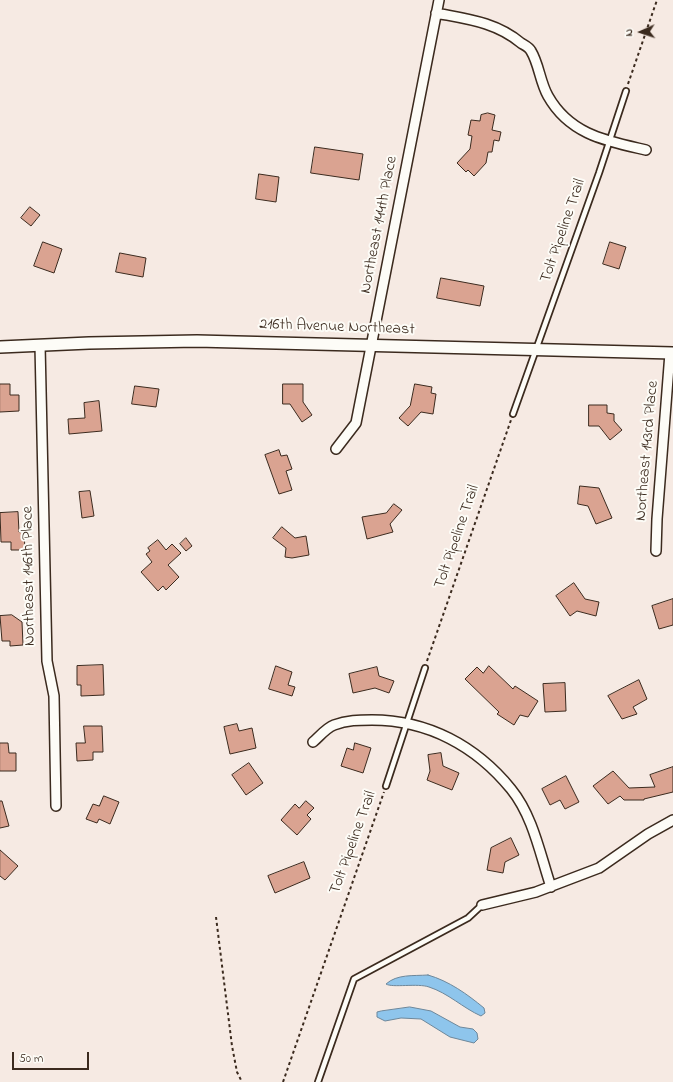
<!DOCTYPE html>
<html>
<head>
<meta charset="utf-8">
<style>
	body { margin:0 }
	#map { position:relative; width:673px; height:1082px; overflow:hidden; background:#f6eae3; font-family:"Indie Flower",sans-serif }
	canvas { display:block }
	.north { position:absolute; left:621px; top:12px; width:40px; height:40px; -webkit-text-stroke:3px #fdfcf7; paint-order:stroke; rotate:267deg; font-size:11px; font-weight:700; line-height:16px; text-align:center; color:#3b2a1e }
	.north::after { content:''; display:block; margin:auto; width:14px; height:18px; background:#3b2a1e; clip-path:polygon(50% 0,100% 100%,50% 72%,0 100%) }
	.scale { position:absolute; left:12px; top:1052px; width:77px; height:18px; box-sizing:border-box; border:2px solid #3b2a1e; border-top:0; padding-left:5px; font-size:12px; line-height:14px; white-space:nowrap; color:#3b2a1e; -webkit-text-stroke:3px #fdfcf7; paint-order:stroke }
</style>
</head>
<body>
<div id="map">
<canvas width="673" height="1082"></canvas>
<div class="north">N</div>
<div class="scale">50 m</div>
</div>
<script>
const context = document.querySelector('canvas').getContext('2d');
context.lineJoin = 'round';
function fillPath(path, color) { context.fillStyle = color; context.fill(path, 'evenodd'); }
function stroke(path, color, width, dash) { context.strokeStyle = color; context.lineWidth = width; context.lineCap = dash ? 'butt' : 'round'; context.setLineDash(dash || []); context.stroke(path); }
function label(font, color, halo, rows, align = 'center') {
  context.font = font + ' "Indie Flower",sans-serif'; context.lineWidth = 4; context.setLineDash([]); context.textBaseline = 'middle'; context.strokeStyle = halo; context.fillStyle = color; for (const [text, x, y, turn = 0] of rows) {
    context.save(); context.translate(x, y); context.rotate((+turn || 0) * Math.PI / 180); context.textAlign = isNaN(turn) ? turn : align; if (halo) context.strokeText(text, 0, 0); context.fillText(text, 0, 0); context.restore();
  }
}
const water = new Path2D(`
	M428 975C449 981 467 994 484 1008L485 1013 481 1016C463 1008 448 993 429 987 418 983 392 988 386 984 397 974 413 976 428 975Z
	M410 1007 431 1011 460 1027 473 1029 477 1033 478 1039 474 1043 450 1037 421 1019 401 1018 385 1021 377 1017V1012L381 1011Z`);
fillPath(water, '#8ec5ec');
stroke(water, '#6d879a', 1);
const building = new Path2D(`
	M488 113 495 115 492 130 501 132 499 141 494 140 492 152H488L486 163 474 176 468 170 466 172 457 163 470 149 472 136 468 135 471 120 480 121 481 115Z
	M315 147 363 154 359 180 311 173Z
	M259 174 279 177 276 202 256 199Z
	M30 207 40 215 31 226 21 218Z
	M43 242 62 249 54 273 34 266Z
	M610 242 626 247 619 269 603 264Z
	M120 253 146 258 143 277 116 272Z
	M441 278 484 286 480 306 437 298Z
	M0 384H10V395H19V411L0 412Z
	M283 384H303V402L312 415 302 422 290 404H283Z
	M415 384 432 387 431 393 436 394 433 414 421 412 408 426 399 418 410 406Z
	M135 386 159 389 156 407 132 404Z
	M99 401 102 431 69 434 68 419 85 418 84 403Z
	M589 405H607V413L614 414V421L622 430 610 440 599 426H589Z
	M279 450 281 456 287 455 292 469 286 471 292 490 279 494 265 455Z
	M580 486 599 488 612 518 596 524 588 506 578 504Z
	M90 491 94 516 82 518 79 492Z
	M394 504 402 510 390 524 393 532 367 539 362 517 386 513Z
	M18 512 19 532H24L25 550H11V542H1L0 513Z
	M282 527 295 538 306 536 309 555 292 558 285 557 286 548 273 538Z
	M186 538 192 546 186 551 180 544Z
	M158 540 166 550 172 544 181 553 168 565 179 577 166 590 163 586 158 591 141 572 152 562 146 554 150 551 148 548Z
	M574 583 585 599 599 602 596 616 577 611 570 616 556 596Z
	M673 599V625L659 629 652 606Z
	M12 615 22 622 23 645 10 646V641H2L0 616Z
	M103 665 104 695 81 696V685H77V666Z
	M276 666 292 672 288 685 295 687 292 696 269 689Z
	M489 666 513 689 515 686 538 701 528 717 520 715 514 725 497 714 499 712 465 679 477 667 483 673Z
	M377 667 379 676 394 681 389 693 375 688 353 693 349 674Z
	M639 680 647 699 633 707 637 714 622 719 608 696Z
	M565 683 566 711 545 712 543 684Z
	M237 724 239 731 252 728 256 748 230 754 224 727Z
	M84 726H102L103 752H93V760L77 761 76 743H85Z
	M0 743H8L9 753H16V771H0Z
	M355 743 371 748 363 773 341 766 347 748 353 750Z
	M441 753 443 766 459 773 452 790 427 780 430 771 428 755Z
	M249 763 263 783 246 795 232 775Z
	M673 767V792L644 799V800H624L620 796 608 804 593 786 613 771 629 788 655 787 650 775Z
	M566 776 579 802 565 809 560 800 550 805 542 789Z
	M104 796 119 802 110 824 99 819 97 823 86 819 93 804 99 806Z
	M0 801H2L9 826 0 828Z
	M306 801 314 808 307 815 311 819 297 835 281 820 295 804 299 808Z
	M511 838 519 855 505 862 503 873 487 870 491 848Z
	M0 850 18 866 5 880 0 876Z
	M304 862 310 878 275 893 268 876Z`);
fillPath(building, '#daa391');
stroke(building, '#3b2a1e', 1);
const service = new Path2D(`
	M513 414 599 173 626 91
	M386 786 425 668
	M318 1082 354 979 468 918 482 905`);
const minor = new Path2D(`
	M436 13C467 19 496 22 521 43 524 45 529 47 531 51 539 64 540 82 548 96 570 135 607 141 646 150
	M40 345 47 661 54 696 56 806
	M336 449 356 423 439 0
	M656 551 657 519 670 353
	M313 742C319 737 326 728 334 725 347 720 359 720 372 720 428 720 476 746 511 789 533 816 540 854 551 887
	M482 905 536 892 599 868 648 834 673 820`);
const tertiary = new Path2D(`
	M0 347 89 343 197 341 673 353`);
stroke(service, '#3b2a1e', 8);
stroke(minor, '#3b2a1e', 12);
stroke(tertiary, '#3b2a1e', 14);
stroke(new Path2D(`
	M628 84 657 0
	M427 661 511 420
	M216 917 232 1046 237 1072 242 1082
	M283 1082 384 792`), '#3b2a1e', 2, [3, 3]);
stroke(service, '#fdfcf7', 4.5);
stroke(minor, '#fdfcf7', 9);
stroke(tertiary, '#fdfcf7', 11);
label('16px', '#3b2a1e', '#fdfcf7', [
	["Northeast 144th Place",380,225,-79],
	["Tolt Pipeline Trail",564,231,-71],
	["216th Avenue Northeast",337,328,2],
	["Northeast 143rd Place",648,451,-85],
	["Tolt Pipeline Trail",458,537,-71],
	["Northeast 146th Place",30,576,-91],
	["Tolt Pipeline Trail",354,843,-70]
]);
</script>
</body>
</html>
